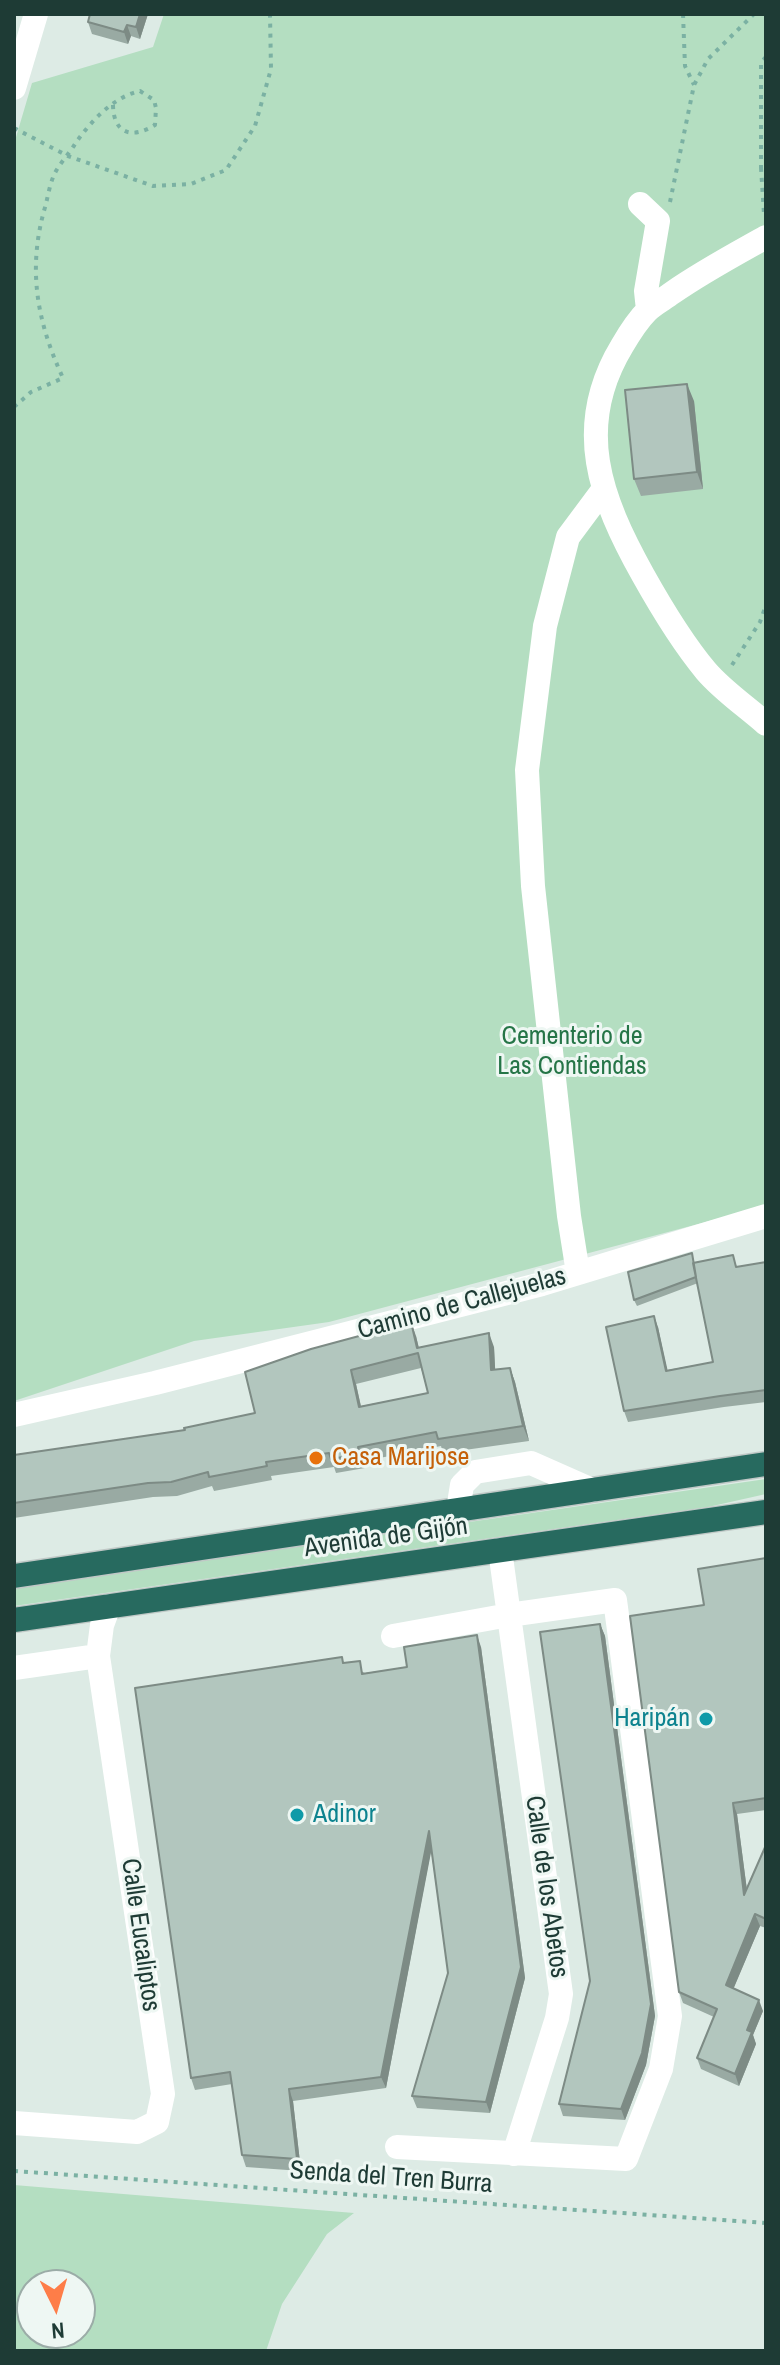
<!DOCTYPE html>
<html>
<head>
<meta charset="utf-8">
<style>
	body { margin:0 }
	#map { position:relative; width:780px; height:2365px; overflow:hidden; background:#ddebe5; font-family:"Archivo Narrow",sans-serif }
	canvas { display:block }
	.frame { position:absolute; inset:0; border:16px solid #1e3b35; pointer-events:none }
	.north { position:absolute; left:16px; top:2269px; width:80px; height:80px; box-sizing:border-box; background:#eef7f3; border:2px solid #9baca7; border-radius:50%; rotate:175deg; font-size:22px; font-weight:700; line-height:32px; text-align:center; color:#1e3b35 }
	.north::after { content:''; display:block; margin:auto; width:28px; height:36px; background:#fe7d48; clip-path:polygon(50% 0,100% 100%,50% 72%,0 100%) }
</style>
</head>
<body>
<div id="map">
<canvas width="780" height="2365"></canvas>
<div class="frame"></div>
<div class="north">N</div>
</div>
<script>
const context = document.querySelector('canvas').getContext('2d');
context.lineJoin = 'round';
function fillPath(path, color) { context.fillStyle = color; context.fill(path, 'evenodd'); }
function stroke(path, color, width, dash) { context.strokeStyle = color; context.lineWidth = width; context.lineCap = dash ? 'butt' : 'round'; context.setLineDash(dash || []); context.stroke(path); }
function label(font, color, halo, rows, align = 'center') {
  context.font = font + ' "Archivo Narrow",sans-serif'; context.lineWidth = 6; context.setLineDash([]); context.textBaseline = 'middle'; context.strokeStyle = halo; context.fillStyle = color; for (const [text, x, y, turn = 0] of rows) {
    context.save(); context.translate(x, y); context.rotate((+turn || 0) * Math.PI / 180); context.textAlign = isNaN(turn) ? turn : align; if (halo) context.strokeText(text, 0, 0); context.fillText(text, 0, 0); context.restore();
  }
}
fillPath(new Path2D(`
	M164 14H766V1206L329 1322 194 1341 14 1401V144L32 83 153 47Z
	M766 1479V1494L708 1507 14 1606V1588Z
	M14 2185 354 2213 327 2234 282 2304 266 2351H14ZM32 2285H80V2333H32Z`), '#b4dec1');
const highway = new Path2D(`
	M14 1576 766 1464
	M14 1620 766 1512`);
stroke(highway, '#c0c8c6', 27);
stroke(new Path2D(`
	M683 14 685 66 694 85
	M766 57 761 62V168L766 166
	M14 128 68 156 153 186 191 184 226 170 255 126 271 69 270 14
	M761 168 764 214
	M670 202 694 85 708 59 754 14
	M14 407 31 392 63 378C36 320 27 266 46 204 48 195 50 184 54 175 59 164 69 154 75 144 91 121 113 97 140 91L154 100 156 108 155 125C131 140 113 133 113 104
	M732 665 760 622 766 605
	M14 2171 766 2223`), '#7bb1a3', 4, [4, 6]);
stroke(new Path2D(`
	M14 88 36 14
	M640 204 658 221 646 291 648 310
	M766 237C734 255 702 272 672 293 664 299 654 304 647 311 637 321 629 334 622 346 573 427 600 498 643 575 662 609 681 641 706 671 723 691 747 707 766 724
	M578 1273 569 1216 533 886 527 770 545 626 568 537 603 490
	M14 1415 155 1383 542 1284 766 1216
	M458 1510 462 1485 475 1472 531 1463 592 1490
	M500 1550 561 1994 557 2018 514 2154
	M393 1636 509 1615 615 1600 670 2016 661 2069 626 2159 397 2147
	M14 1668 98 1656
	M14 2123 137 2132 157 2122 163 2094 98 1656 102 1625 109 1606`), '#fff', 24);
stroke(highway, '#276a5f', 24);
fillPath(new Path2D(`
	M148 14 140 39 131 36 128 44 92 34 88 22Z
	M694 401 703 489 641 496 634 479Z
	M695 1262 737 1267 766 1262V1402L724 1407 628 1422 624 1411 658 1327 667 1370 713 1362 698 1283 637 1306 634 1300Z
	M416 1336 419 1348 494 1347 495 1370 510 1368 515 1382 529 1441 443 1453 441 1446 364 1461 365 1468 336 1473 334 1467 271 1476 272 1480 214 1491 212 1486 177 1496 153 1497 14 1518V1455L185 1430 255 1413ZM421 1368 428 1393 361 1406 356 1384Z
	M766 1558V1810L737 1814 747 1890 766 1845V1928L760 1926 733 1989 763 2011 753 2035 756 2044 739 2086 701 2069 697 2058 714 2017 683 2003 679 1992 704 1605Z
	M600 1624 605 1636 655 2016 646 2065 625 2120 563 2116 559 2104 590 1981Z
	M481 1647 525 1978 490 2113 417 2108 412 2096 448 1973 431 1850 386 2088 293 2101 301 2171 246 2167 242 2155 232 2084 195 2090 191 2078 344 1663 365 1673 407 1667Z`), '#99aaa3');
fillPath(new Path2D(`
	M140 14H148L140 39 136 27Z
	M127 25 131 36 128 44 124 32Z
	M687 384 694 401 703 489 697 472Z
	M654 1316 658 1327 670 1381 666 1371Z
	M411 1322 416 1336 422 1362 417 1348Z
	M489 1333 494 1347 496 1385 491 1370Z
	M510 1368 515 1382 529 1441 523 1426Z
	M351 1370 356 1384 364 1421 359 1407Z
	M600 1624 605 1636 655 2016 646 2065 625 2120 621 2109Z
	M477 1635 481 1647 525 1978 490 2113 486 2102Z
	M733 1803 737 1814 749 1906 744 1895Z
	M429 1831 433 1842 386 2088 381 2077Z
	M755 1914 760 1926 730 1997 726 1985Z
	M759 2000 763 2011 753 2035 756 2044 739 2086 735 2074 747 2030Z
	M289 2089 293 2101 301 2171 297 2159Z`), '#7d8b85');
const building = new Path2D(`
	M90 14H140L136 27 127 25 124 32 88 22Z
	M687 384 697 472 634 479 625 390Z
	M692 1253 696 1277 634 1300 628 1272Z
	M733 1255 736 1267 766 1262V1390L720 1396 624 1411 606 1327 654 1316 666 1371 713 1362 693 1263Z
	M411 1322 417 1348 489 1333 491 1370 510 1368 523 1426 438 1439 436 1432 358 1447 360 1454 331 1459 329 1453 266 1462 267 1466 209 1477 208 1472 171 1482 148 1483 14 1503V1455L185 1430 184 1428 255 1413 245 1372 311 1349ZM418 1353 428 1393 359 1407 351 1370Z
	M766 1558V1798L733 1803 744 1895 766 1845V1919L755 1914 726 1985 759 2000 747 2030 752 2032 735 2074 697 2058 717 2009 679 1992 630 1616 704 1605 698 1569Z
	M600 1624 651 2004 642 2053 621 2109 559 2104 590 1981 540 1632Z
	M477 1635 521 1967 486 2102 412 2096 448 1973 429 1831 381 2077 289 2089 297 2159 242 2155 230 2072 191 2078 135 1688 342 1657 343 1663 360 1661 362 1674 407 1667 404 1647Z`);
fillPath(building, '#b2c6be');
stroke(building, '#7d8b85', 2);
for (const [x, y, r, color] of [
	[316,1458,8,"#e8710a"],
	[706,1719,8,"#0f9aa8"],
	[297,1815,8,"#0f9aa8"]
]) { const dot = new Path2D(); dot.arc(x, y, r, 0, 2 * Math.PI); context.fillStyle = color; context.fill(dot); stroke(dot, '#eef7f3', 3); }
label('26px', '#257547', '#eef7f3', [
	["Cementerio de",572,1037],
	["Las Contiendas",572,1067]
]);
label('26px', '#1e3b35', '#eef7f3', [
	["Camino de Callejuelas",462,1304,-15],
	["Avenida de Gijón",386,1538,-8],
	["Calle de los Abetos",546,1887,82],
	["Calle Eucaliptos",140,1935,82],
	["Senda del Tren Burra",391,2178,4]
]);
label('26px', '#c56008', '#eef7f3', [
	["Casa Marijose",332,1458]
], 'left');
label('26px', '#0d838f', '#eef7f3', [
	["Haripán",690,1719],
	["Adinor",313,1815,"left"]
], 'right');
</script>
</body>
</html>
